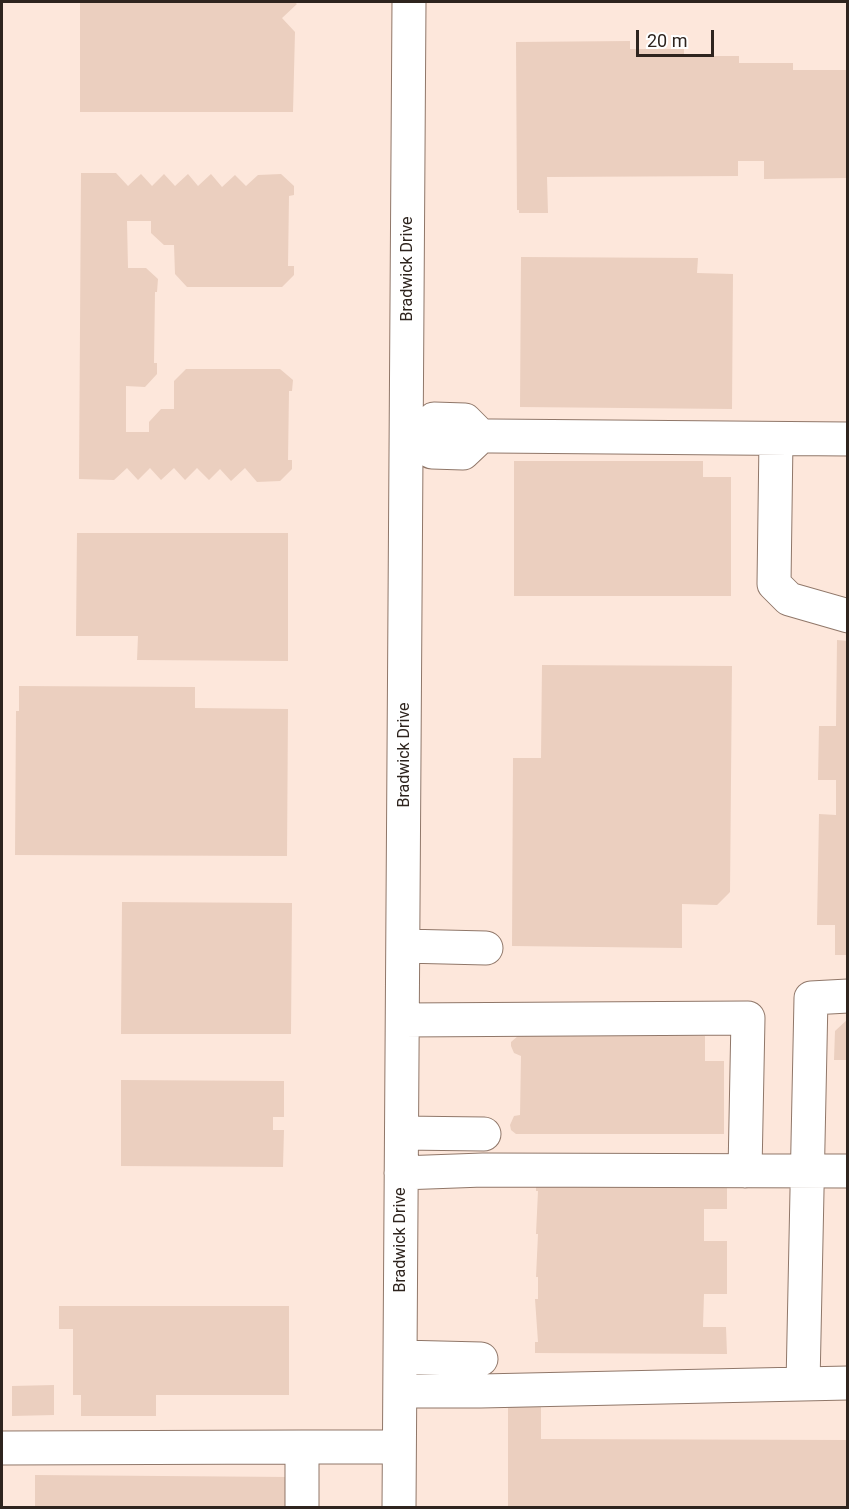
<!DOCTYPE html>
<html>
<head>
<meta charset="utf-8">
<style>
	body { margin:0 }
	#map { position:relative; width:849px; height:1509px; overflow:hidden; background:#fbf5f2; font-family:Roboto,sans-serif }
	canvas { display:block }
	.frame { position:absolute; inset:0; border:3px solid #2e241e; pointer-events:none }
	.scale { position:absolute; left:636px; top:30px; width:78px; height:27px; box-sizing:border-box; border:3px solid #2e241e; border-top:0; padding-left:8px; font-size:18px; line-height:21px; white-space:nowrap; color:#2e241e; -webkit-text-stroke:4px #fff; paint-order:stroke }
</style>
</head>
<body>
<div id="map">
<canvas width="849" height="1509"></canvas>
<div class="frame"></div>
<div class="scale">20 m</div>
</div>
<script>
const context = document.querySelector('canvas').getContext('2d');
context.lineJoin = 'round';
function fillPath(path, color) { context.fillStyle = color; context.fill(path, 'evenodd'); }
function stroke(path, color, width, dash) { context.strokeStyle = color; context.lineWidth = width; context.lineCap = dash ? 'butt' : 'round'; context.setLineDash(dash || []); context.stroke(path); }
function label(font, color, halo, rows, align = 'center') {
  context.font = font + ' Roboto,sans-serif'; context.lineWidth = 5; context.setLineDash([]); context.textBaseline = 'middle'; context.strokeStyle = halo; context.fillStyle = color; for (const [text, x, y, turn = 0] of rows) {
    context.save(); context.translate(x, y); context.rotate((+turn || 0) * Math.PI / 180); context.textAlign = isNaN(turn) ? turn : align; if (halo) context.strokeText(text, 0, 0); context.fillText(text, 0, 0); context.restore();
  }
}
fillPath(new Path2D(`
	M2 2H847V1507H2Z`), '#fde7db');
fillPath(new Path2D(`
	M80 2H264L266 3 294 2 297 4 282 18 295 32 293 112H80Z
	M630 41V49H684V56H739V63H793V70H847L848 178 764 179V161H738V176L547 177 548 213H519V210H517L516 42Z
	M81 173H116L128 186 141 174 152 186 164 174 175 186 188 174 198 186 211 174 222 187 235 175 246 186 258 175 281 174 294 186V195L289 196 288 266H294V275L282 287H187L175 274 174 245H164L151 233V221H127L128 268H146L158 279 157 292H155L154 363H157V374L145 387 126 386V432H149V422L161 409H174V381L186 369H280L293 380 292 391H289L288 460H292V469L280 481 257 482 245 468 231 481 220 469 209 480 197 468 185 480 174 468 161 480 150 468 138 480 127 468 114 480 79 479Z
	M521 257 698 258 697 273 733 274 732 409 520 407Z
	M514 461H703V477H731V596H514Z
	M77 533H288V661L137 660 138 636H76Z
	M837 640 848 641V955H835V925H817L819 814 836 815V780H818L819 726H836Z
	M542 665 732 666 730 892 717 905 682 904V948L512 946 513 758H541Z
	M19 686 195 687V708L288 709 287 856 15 855 16 711H19Z
	M122 902 292 903 291 1034H121Z
	M848 1019V1060H834L835 1031Z
	M518 1036H705V1061H724V1134H516L511 1130 510 1125 514 1116 520 1115 521 1056 514 1053 511 1046V1042Z
	M121 1080 284 1081V1117H273V1130H284L283 1167 121 1166Z
	M536 1181 727 1182V1209H704V1241H727V1294H704L703 1327H726L727 1354 535 1353V1342H538L535 1299H538V1277H536L538 1234H536L538 1191H536Z
	M59 1306H289V1395H156V1416H81V1395H73V1329H59Z
	M54 1385V1415L12 1416V1386Z
	M508 1402H541V1439L848 1440V1508H508Z
	M35 1475 289 1477V1508H35Z`), '#ebcfbf');
const minor = new Path2D(`
	M421 436 432 452 463 453 481 436H492L848 439
	M421 436 434 419 465 420 481 436
	M776 439 774 584 789 599 848 616
	M403 946 486 948
	M403 1020 748 1018 745 1171
	M402 1133 484 1134
	M401 1173 483 1170 848 1171
	M400 1357 481 1359
	M803 1384 811 998 848 996
	M400 1391H481L848 1383
	M2 1448 302 1447
	M302 1508V1447H399
	M399 1508 409 2`);
stroke(minor, '#907769', 35);
stroke(minor, '#fff', 33);
label('16px', '#2e241e', '#fff', [
	["Bradwick Drive",408,269,-90],
	["Bradwick Drive",405,755,-90],
	["Bradwick Drive",401,1240,-90]
]);
</script>
</body>
</html>
